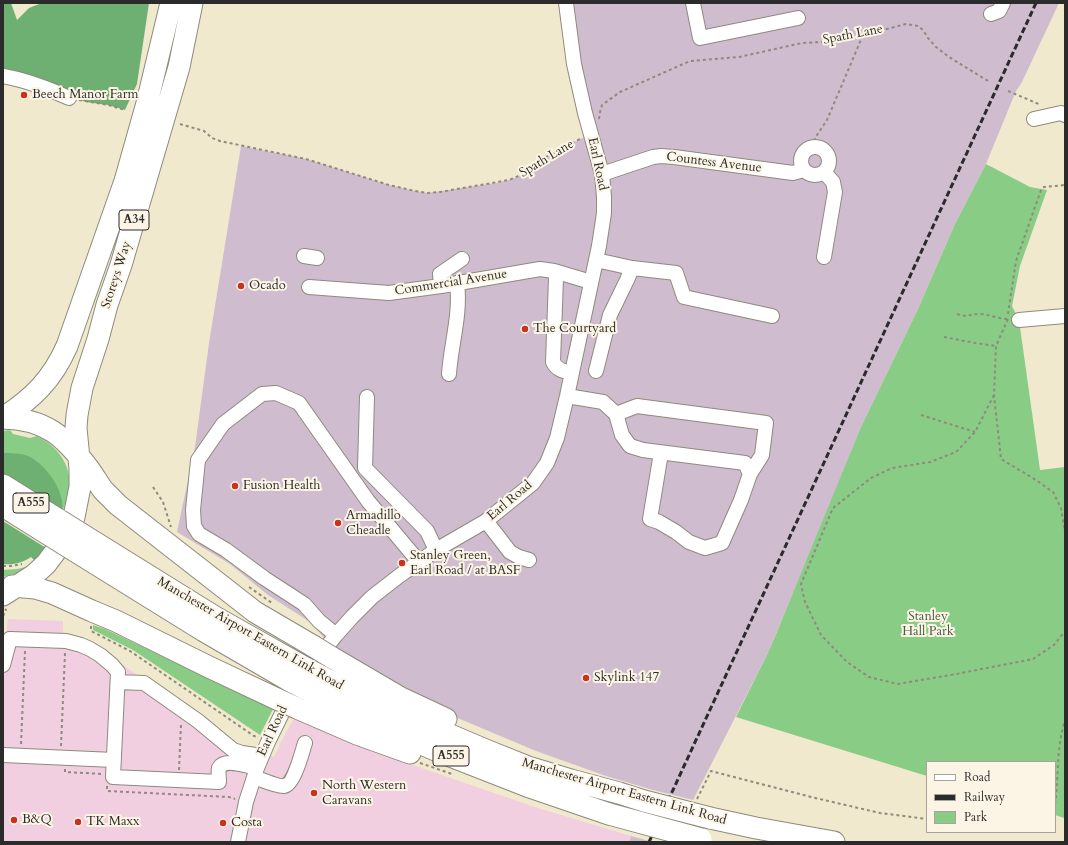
<!DOCTYPE html>
<html>
<head>
<meta charset="utf-8">
<style>
	body { margin:0 }
	#map { position:relative; width:1068px; height:845px; overflow:hidden; background:#f0e9cd; font-family:Cardo,serif }
	canvas { display:block }
	.frame { position:absolute; inset:0; border:4px solid #2b2b2b; pointer-events:none }
	.legend { position:absolute; left:926px; top:761px; width:130px; height:72px; box-sizing:border-box; background:#fcf5e5; border:1px solid #a8a49b; margin:0; padding:5px 7px; list-style:none; font-size:12px; color:#2b2b2b }
	.legend li { display:flex; align-items:center; gap:8px; height:20px }
	.legend b { width:20px; border:1px solid #a8a49b }
</style>
</head>
<body>
<div id="map">
<canvas width="1068" height="845"></canvas>
<div class="frame"></div>
<ul class="legend">
<li><b style="height:5px;background:#fff"></b>Road</li>
<li><b style="height:5px;background:#2b2b2b"></b>Railway</li>
<li><b style="height:11px;background:#89cc85"></b>Park</li>
</ul>
</div>
<script>
const context = document.querySelector('canvas').getContext('2d');
context.lineJoin = 'round';
function fillPath(path, color) { context.fillStyle = color; context.fill(path, 'evenodd'); }
function stroke(path, color, width, dash) { context.strokeStyle = color; context.lineWidth = width; context.lineCap = dash ? 'butt' : 'round'; context.setLineDash(dash || []); context.stroke(path); }
function label(font, color, halo, rows, align = 'center') {
  context.font = font + ' Cardo,serif'; context.lineWidth = 4; context.setLineDash([]); context.textBaseline = 'middle'; context.strokeStyle = halo; context.fillStyle = color; for (const [text, x, y, turn = 0] of rows) {
    context.save(); context.translate(x, y); context.rotate((+turn || 0) * Math.PI / 180); context.textAlign = isNaN(turn) ? turn : align; if (halo) context.strokeText(text, 0, 0); context.fillText(text, 0, 0); context.restore();
  }
}
fillPath(new Path2D(`
	M8 619 63 621V634L86 640 236 742 274 757 281 742 294 718 404 762 535 807 631 836 629 842H3V634H6Z`), '#f2cfe0');
fillPath(new Path2D(`
	M566 3H1059L1022 82 1016 91 986 164 955 224 918 309 861 427 826 514 767 655 693 800 653 790 606 776 536 751 441 711 336 651 310 622 268 595 230 564 177 532 195 447 209 343 241 146 306 159 389 185 415 191 428 193 496 183 509 180 520 176 556 151 597 131 585 113Z
	M631 836 653 842H629Z`), '#cfbdcf');
fillPath(new Path2D(`
	M986 164 1030 187 1047 190 1020 266 1012 306 1019 320 1040 470 1065 467V804L1064 818 1055 815V762H927V776L736 717 767 655 776 634 861 427 918 309 955 224Z
	M9 430 11 431 13 434 30 438 37 436C68 452 78 480 62 512L3 477V431Z
	M26 567 27 568 18 573 3 577V570L17 569Z
	M93 625 105 629 273 709 260 735 133 650 93 630Z`), '#89cc85');
fillPath(new Path2D(`
	M3 3H11L17 20 29 8 42 3H149L137 84 125 110 108 105 86 102 49 89 3 76Z
	M3 453C11 453 20 453 28 456 42 462 58 482 61 497 63 502 62 507 62 512L3 477Z
	M3 521 46 548 34 560 31 557C22 563 14 565 3 564Z`), '#6eb072');
const minor = new Path2D(`
	M693 3 700 38 798 18
	M991 14 999 11 1003 3
	M3 76C26 80 47 88 69 98
	M1034 119 1061 113 1065 115
	M801 161a14 14 0 1 1 28 0a14 14 0 1 1-28 0Z
	M602 174 653 157 661 156 674 157 793 173 804 170
	M304 256 317 258
	M824 257 835 192 833 182 824 172
	M596 260 632 268 676 273 684 297 772 316
	M557 272 556 278 553 362C557 370 563 371 572 373
	M441 286 440 274 462 259
	M309 287 389 293 441 286 540 269 554 271 591 282
	M1019 320 1065 316
	M596 371 610 315 627 280 632 268
	M449 374C451 344 461 314 457 283
	M567 396 603 402 616 414 622 435 630 446 643 450 745 463 750 474 741 500 722 543 705 548 689 542 676 532 659 522 650 519 661 453
	M367 397 365 468 427 531 436 550
	M616 414 637 406 766 423 762 455 750 474
	M486 521 510 552 519 557 529 560
	M336 635 319 621 304 604 264 578 226 550 199 534 194 526 193 510 198 460 223 424 262 394 276 393 299 403 368 501 419 562
	M3 665 10 639 66 641 81 645 90 649 100 655 112 665 118 672 113 777 219 782C219 778 218 772 219 768 224 758 248 766 257 768
	M305 677 317 659 336 635 352 617 372 597 399 576 436 550 486 521 533 483 547 463 557 438 567 396 599 246 604 213V197L602 174 585 113 574 64 566 3
	M118 682 144 683 198 721 233 750 242 753 262 756
	M3 755 114 760
	M254 777C260 779 278 787 284 786 294 785 302 752 305 743
	M238 842 246 802 257 768 268 742 290 697`);
const highway = new Path2D(`
	M3 418C33 398 52 380 67 346L125 181 147 103 171 3
	M3 418C46 419 64 436 89 469 94 476 98 483 103 490 108 495 113 500 118 505L255 612 313 646
	M3 485 59 520
	M3 506 51 536
	M83 535 215 617 300 665
	M75 551 204 631 290 681
	M12 586 35 588 52 593 92 611 116 621 209 667 279 700
	M3 595 34 575 46 564 61 544 68 532 74 517 80 487V469L76 428 77 415 82 388 98 339 107 305 121 265 179 67 192 3
	M331 657 401 698 446 719
	M319 675 363 698 488 751 528 767 571 780 619 793
	M308 690 362 718 440 752 527 786 609 814
	M297 708 357 734 410 753
	M710 818 756 828 834 842`);
stroke(minor, '#8e8a7c', 16);
stroke(highway, '#8e8a7c', 23);
stroke(new Path2D(`
	M1008 91 1041 105
	M79 100 108 105 125 110
	M599 119 600 112 602 105 620 92 690 61 739 57 802 43 823 42 863 35 906 24 918 26 923 30 928 38 936 47 949 57 988 81
	M180 124 204 131 212 138 220 141 306 159 389 185 415 191 428 193 440 192 509 180C525 174 533 166 546 157 557 150 568 145 580 139
	M813 147 815 138 827 120 863 35
	M957 314C968 318 969 314 979 314 988 314 999 319 1007 319
	M1008 314 1016 261 1041 190 1044 187 1065 185
	M1008 319 996 346 994 395 1001 459 1036 480 1053 492 1061 508 1065 532
	M944 337 975 343 996 346
	M994 395 975 432 956 452 930 462 892 468 871 478 833 508 801 584 805 602 821 635 847 662 869 677 898 684 951 675 1033 659 1054 645 1065 631
	M921 415 975 432
	M153 487 163 502 171 527
	M3 566H11L22 564
	M249 587 272 603
	M3 616 6 610 5 609
	M91 626V631L130 651 254 736 258 737
	M21 744 25 651
	M61 746 65 653
	M420 763 452 774
	M65 769V772L103 774
	M179 770 181 724
	M107 786V791L229 797 235 799
	M697 799 711 771 811 797 880 813 927 819
	M1055 804C1059 777 1056 747 1065 721`), '#8e8a7c', 2, [3, 3]);
stroke(minor, '#fff', 14);
stroke(highway, '#fff', 21);
stroke(new Path2D(`
	M649 842 1036 3`), '#2b2b2b', 3, [6, 3]);
const highwayBridge = new Path2D(`
	M59 520 83 535
	M51 536 75 551
	M313 646 331 657
	M300 665 319 675
	M290 681 308 690
	M279 700 297 708
	M619 793 644 801 710 818
	M609 814 701 839`);
stroke(highwayBridge, '#8e8a7c', 23, []);
stroke(highwayBridge, '#fff', 21);
for (const [x, y, r, color] of [
	[24,95,4,"#c8321e"],
	[241,286,4,"#c8321e"],
	[525,329,4,"#c8321e"],
	[235,486,4,"#c8321e"],
	[338,523,4,"#c8321e"],
	[402,563,4,"#c8321e"],
	[586,678,4,"#c8321e"],
	[314,793,4,"#c8321e"],
	[14,820,4,"#c8321e"],
	[78,822,4,"#c8321e"],
	[223,823,4,"#c8321e"]
]) { const dot = new Path2D(); dot.arc(x, y, r, 0, 2 * Math.PI); context.fillStyle = color; context.fill(dot); stroke(dot, '#fcf5e5', 1.5); }
for (const [x, y, w] of [
	[134,220,30],
	[31,503,36],
	[451,756,36]
]) { const box = new Path2D(); box.roundRect(x - w / 2, y - 10, w, 20, 3); context.fillStyle = '#fcf5e5'; context.fill(box); stroke(box, '#2b2b2b', 1); }
label('bold 12px', '#2b2b2b', null, [
	["A34",134,220],
	["A555",31,503],
	["A555",451,756]
]);
label('13px', '#2b2b2b', '#fcf5e5', [
	["Spath Lane",853,35,-11],
	["Spath Lane",547,159,-31],
	["Countess Avenue",714,163,7],
	["Earl Road",597,164,78],
	["Storeys Way",117,275,-72],
	["Commercial Avenue",451,283,-9],
	["Earl Road",510,501,-40],
	["Manchester Airport Eastern Link Road",250,634,30],
	["Earl Road",273,731,-65],
	["Manchester Airport Eastern Link Road",624,792,16]
]);
label('13px', '#2b2b2b', '#fcf5e5', [
	["Beech Manor Farm",32,95],
	["Ocado",249,286],
	["The Courtyard",533,329],
	["Fusion Health",243,486],
	["Armadillo",346,516],
	["Cheadle",346,531],
	["Stanley Green,",410,556],
	["Earl Road / at BASF",410,571],
	["Skylink 147",594,678],
	["North Western",322,786],
	["Caravans",322,801],
	["B&Q",22,820],
	["TK Maxx",86,822],
	["Costa",231,823]
], 'left');
label('13px', '#475b46', '#fcf5e5', [
	["Stanley",928,617],
	["Hall Park",928,632]
]);
</script>
</body>
</html>
